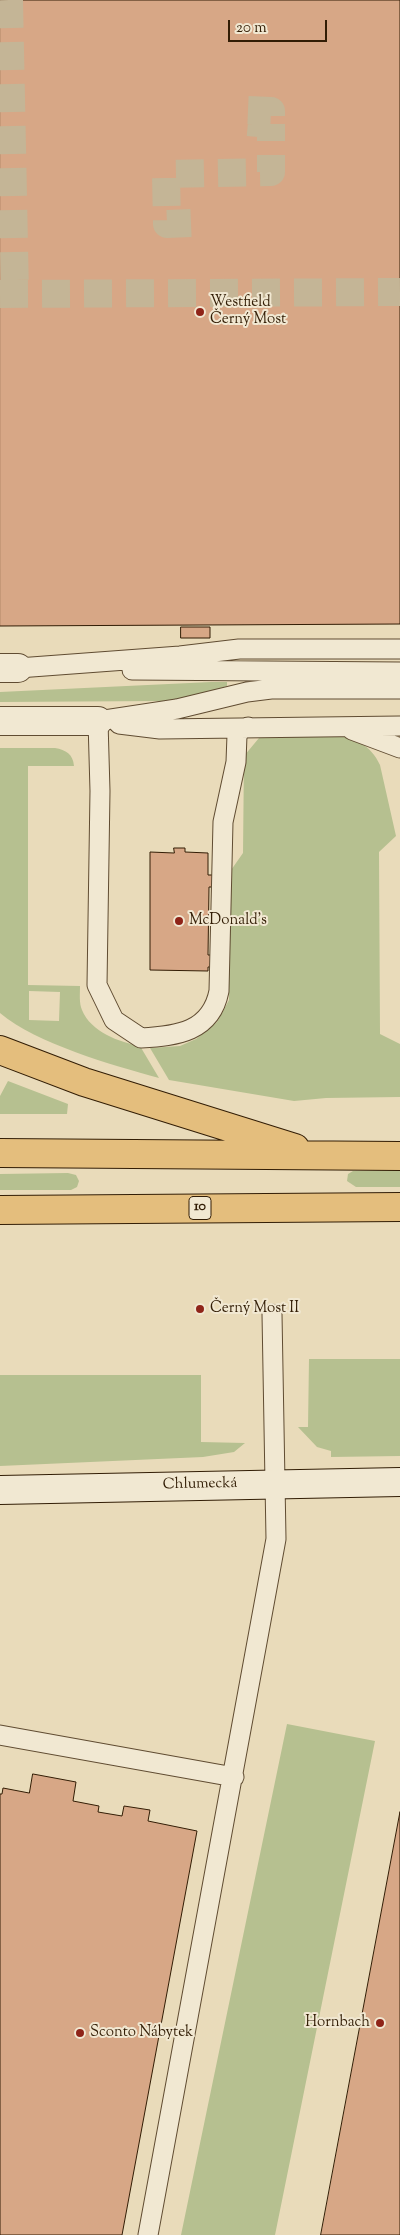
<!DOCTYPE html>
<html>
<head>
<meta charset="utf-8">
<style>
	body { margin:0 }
	#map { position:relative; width:400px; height:2235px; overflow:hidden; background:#e9dbba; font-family:"Sorts Mill Goudy",serif }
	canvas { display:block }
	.scale { position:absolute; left:228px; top:20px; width:99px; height:22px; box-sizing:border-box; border:2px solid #321d05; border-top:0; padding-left:6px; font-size:15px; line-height:18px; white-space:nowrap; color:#321d05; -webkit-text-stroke:4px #f1e8d2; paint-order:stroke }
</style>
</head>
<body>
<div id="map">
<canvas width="400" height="2235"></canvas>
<div class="scale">20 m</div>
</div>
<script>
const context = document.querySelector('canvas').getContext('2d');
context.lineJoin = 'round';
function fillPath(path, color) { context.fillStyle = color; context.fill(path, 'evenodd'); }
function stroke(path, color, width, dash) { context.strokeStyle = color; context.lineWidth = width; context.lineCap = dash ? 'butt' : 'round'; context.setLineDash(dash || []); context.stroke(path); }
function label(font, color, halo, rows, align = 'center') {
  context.font = font + ' "Sorts Mill Goudy",serif'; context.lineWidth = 4; context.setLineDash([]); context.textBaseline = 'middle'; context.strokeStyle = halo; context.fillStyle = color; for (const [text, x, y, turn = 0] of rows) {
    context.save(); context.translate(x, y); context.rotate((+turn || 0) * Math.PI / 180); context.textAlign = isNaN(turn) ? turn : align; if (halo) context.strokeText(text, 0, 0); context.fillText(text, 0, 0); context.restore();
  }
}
fillPath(new Path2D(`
	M211 682H227V686L184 699 161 701 0 702V692Z
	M333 735C354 737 371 745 380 765L396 836 379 852 380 1034 400 1044V1097L326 1098 294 1101 169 1080 150 1048 180 1046 196 1039 217 1022 229 1000V873L243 853 244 756 259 738Z
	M0 748H55C66 750 73 754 74 766H28V985L80 986C80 994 79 1003 82 1010 91 1032 119 1042 140 1046L159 1078C112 1065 37 1044 0 1013ZM29 991 60 992 59 1021 29 1020Z
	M8 1081 68 1104 67 1114H0V1096Z
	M400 1170V1187H356L347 1181 348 1174 353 1171Z
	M68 1173 76 1175 79 1181 77 1187 71 1190H0V1174Z
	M309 1359H400V1456L331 1457V1451L317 1447 298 1427H308Z
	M0 1375H201V1442L245 1443 234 1452 203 1457 0 1466Z
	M287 1724 375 1741 275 2235H181Z`), '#b6c090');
const building = new Path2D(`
	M0 0H400V624L0 626Z
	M181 627H210V638H181Z
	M174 848H185V852L208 853V875H213L212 887H209L208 955H212V967H208V971L150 970V852L174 853Z
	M33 1774 76 1782 73 1801 99 1806 98 1812 122 1816 124 1806 150 1810 148 1821 197 1831 122 2235H0V1794H2L3 1788 29 1793Z
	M400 1812V2235H321Z`);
fillPath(building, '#d7a786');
stroke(building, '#321d05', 1);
stroke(new Path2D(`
	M9 0 15 294
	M248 110 271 111V124L248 122
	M191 223 167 224 166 174 271 172V124
	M0 294 400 292`), '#c4b596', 28, [28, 14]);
const lane = new Path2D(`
	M18 668 180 656 239 649H400
	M132 670 400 672
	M98 721 100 791 97 985 114 1020 141 1038C177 1036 211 1032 219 991L223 822 236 762 237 735 242 729 248 727
	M98 721 177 709 247 692 271 689H400
	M119 724 160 729 400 726
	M352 730 400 748
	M0 1735 234 1777
	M148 2235 276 1539 272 1314`);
const street = new Path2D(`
	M0 668H18
	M0 721H98`);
const secondary = new Path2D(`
	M0 1490 400 1482`);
const primary = new Path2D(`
	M0 1050 84 1082 295 1148
	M0 1153 400 1156
	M0 1210 400 1207`);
stroke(lane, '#604c32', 21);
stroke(street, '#604c32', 30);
stroke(secondary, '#321d05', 30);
stroke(primary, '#321d05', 30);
stroke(lane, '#f1e8d2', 19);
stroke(street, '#f1e8d2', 28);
stroke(secondary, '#f1e8d2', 28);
stroke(primary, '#e4be7d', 28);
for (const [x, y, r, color] of [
	[200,312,5,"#8f2418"],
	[179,921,5,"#8f2418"],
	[200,1309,5,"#8f2418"],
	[380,2023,5,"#8f2418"],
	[80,2033,5,"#8f2418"]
]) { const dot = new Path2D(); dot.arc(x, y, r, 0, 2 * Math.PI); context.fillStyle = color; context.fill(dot); stroke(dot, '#f1e8d2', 2); }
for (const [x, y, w] of [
	[200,1208,22]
]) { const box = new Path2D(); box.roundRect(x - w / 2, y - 11.5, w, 23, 4); context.fillStyle = '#f1e8d2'; context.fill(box); stroke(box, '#321d05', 1); }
label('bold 14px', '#321d05', null, [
	["10",200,1208]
]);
label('15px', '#321d05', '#f1e8d2', [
	["Westfield",210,303],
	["Černý Most",210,320],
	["McDonald's",189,921],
	["Černý Most II",210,1309],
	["Hornbach",370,2023,"right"],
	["Sconto Nábytek",90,2033]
], 'left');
label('15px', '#321d05', '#f1e8d2', [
	["Chlumecká",200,1485,-1]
]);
</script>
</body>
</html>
